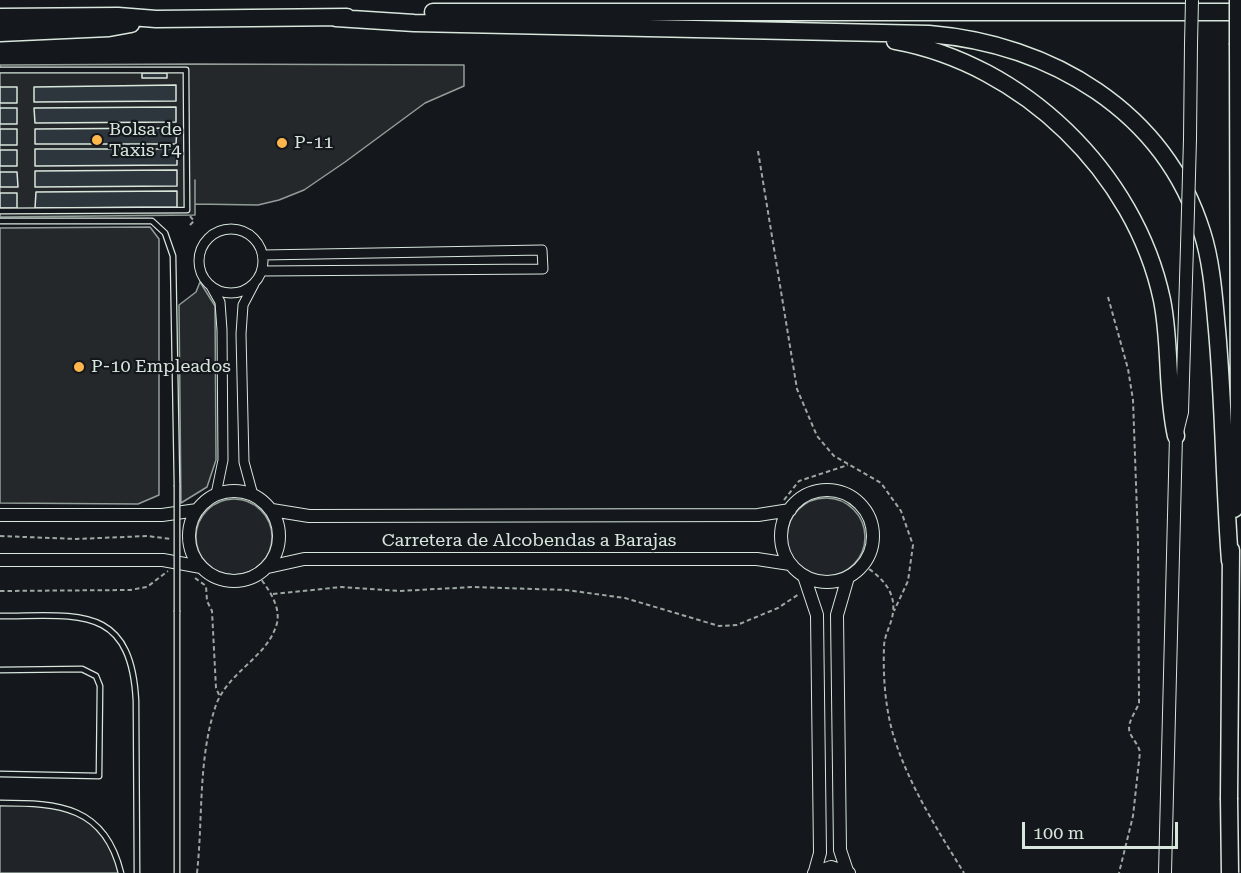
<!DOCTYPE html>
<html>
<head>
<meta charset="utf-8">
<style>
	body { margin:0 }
	#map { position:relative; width:1241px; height:873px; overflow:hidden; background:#14181c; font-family:"Roboto Serif",serif }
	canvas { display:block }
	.scale { position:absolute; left:1022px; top:822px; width:156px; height:27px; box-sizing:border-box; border:3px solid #d8e6dc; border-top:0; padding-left:8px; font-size:18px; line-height:21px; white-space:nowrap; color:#d8e6dc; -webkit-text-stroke:4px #14181c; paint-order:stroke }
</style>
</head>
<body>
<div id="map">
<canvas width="1241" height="873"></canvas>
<div class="scale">100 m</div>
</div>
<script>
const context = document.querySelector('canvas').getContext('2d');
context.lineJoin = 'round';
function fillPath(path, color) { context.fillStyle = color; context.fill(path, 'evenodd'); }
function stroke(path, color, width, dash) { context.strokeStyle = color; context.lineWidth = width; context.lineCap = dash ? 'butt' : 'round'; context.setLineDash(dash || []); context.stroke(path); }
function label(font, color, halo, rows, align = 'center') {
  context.font = font + ' "Roboto Serif",serif'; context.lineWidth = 4.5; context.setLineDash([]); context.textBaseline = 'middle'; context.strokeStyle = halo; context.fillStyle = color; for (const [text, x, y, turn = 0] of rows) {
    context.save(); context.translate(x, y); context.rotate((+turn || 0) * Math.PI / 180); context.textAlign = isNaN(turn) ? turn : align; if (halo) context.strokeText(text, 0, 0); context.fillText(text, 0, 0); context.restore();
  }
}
const green = new Path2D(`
	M787 537a39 39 0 1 1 78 0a39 39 0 1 1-78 0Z
	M196 537a38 38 0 1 1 76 0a38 38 0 1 1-76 0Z
	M0 803C40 804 80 803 106 838 113 848 117 862 121 873H0Z`);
fillPath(green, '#202428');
stroke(green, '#939e99', 1.5);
const parking = new Path2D(`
	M194 64 464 65V86L425 103 345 162 304 190 279 200 258 205 195 204V180V215L0 217V65Z
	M150 227 159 239V495L138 504 0 503V228Z
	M200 282 215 306 216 460 207 487 181 503 179 305 196 292Z`);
fillPath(parking, '#24282b');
stroke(parking, '#939e99', 1.5);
const building = new Path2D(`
	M142 73H167V78H142Z
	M176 85V101L34 102V87Z
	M0 87H17V103H0Z
	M176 107V122L35 123 34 108Z
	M0 108H17V124H0Z
	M177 128 176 144H35V129Z
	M0 129H17V145H0Z
	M35 149H177V165L35 166Z
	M0 150H17V166H0Z
	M177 170V186L35 187V171Z
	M0 172H17L18 187H0Z
	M177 191V207L35 208 36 192Z
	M0 193H17V208H0Z`);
fillPath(building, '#2c363c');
stroke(building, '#d8e6dc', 1.5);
const service = new Path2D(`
	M0 70H186L187 210 0 211
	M0 221H152L165 233 173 256 177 485
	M177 612V873
	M0 616C77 616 131 603 136 701L137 873
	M0 670 82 669 96 676 100 686 99 776 0 774
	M0 803C59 803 105 806 121 873`);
const minor = new Path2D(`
	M199 261a32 32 0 1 1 64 0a32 32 0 1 1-64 0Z
	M262 271 543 269 542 250 263 255
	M211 286 220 302 222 330 223 460 216 494
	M253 495 244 462 241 334 243 305 254 284`);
const tertiary = new Path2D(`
	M1190 139 1191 44
	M781 536a46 46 0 1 1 92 0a46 46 0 1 1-92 0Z
	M189 536a45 45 0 1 1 90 0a45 45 0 1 1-90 0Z
	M272 510 309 516 758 515 790 510
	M0 515H162L197 510
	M0 560H163L201 567
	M268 567 304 559H757L790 564
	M804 576 817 615 820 853 815 871
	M847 871 840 850 837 615 848 577
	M814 873 831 867 849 873
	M1165 873 1176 436 1182 412 1187 246`);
const motorway = new Path2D(`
	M433 12H1241
	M0 17 118 16 156 19 347 17
	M336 18 414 23 929 34C1050 44 1164 110 1202 232 1212 263 1214 298 1217 330 1224 407 1224 484 1230 561
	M0 33 109 28 131 24
	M895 41C1022 64 1135 172 1162 300 1171 345 1166 391 1176 436
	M1234 509 1239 451 1238 45
	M1229 798 1231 550`);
stroke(service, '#d8e6dc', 7);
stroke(minor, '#d8e6dc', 11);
stroke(tertiary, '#d8e6dc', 14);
stroke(motorway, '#d8e6dc', 19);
stroke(new Path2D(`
	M758 151 797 389 817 436 834 456 881 483 901 511 913 545 908 581 894 611
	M190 225 194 221 190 216
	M1108 297 1128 369 1133 400 1138 540 1139 703C1136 712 1126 723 1130 733 1133 740 1138 744 1140 752L1133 816 1119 873
	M784 500 799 481 848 465
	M0 536 76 539 147 536 171 539
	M182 541 190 542
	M863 565C879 575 896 590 893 612 892 624 884 635 884 647 883 676 885 706 893 734 908 784 937 829 964 873
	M195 578 206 586 207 601 212 611 216 688 220 697
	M0 591 130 590 147 587 168 571
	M273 594 341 587 399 591 474 587 566 590 625 598 719 626 737 625 778 608 799 594
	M197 873C203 819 198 760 215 708 226 672 268 658 277 623 281 605 267 587 257 574`), '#9da8a2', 2, [4.5, 3]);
stroke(service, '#14181c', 4.5);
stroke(minor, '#14181c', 9);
stroke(tertiary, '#14181c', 12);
stroke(motorway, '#14181c', 16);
const serviceBridge = new Path2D(`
	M177 485V612`);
const tertiaryBridge = new Path2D(`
	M1191 44 1192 0
	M1187 246 1190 139`);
const motorwayBridge = new Path2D(`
	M1238 0V45
	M1229 798 1230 873`);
stroke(serviceBridge, '#d8e6dc', 7, []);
stroke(tertiaryBridge, '#d8e6dc', 14, []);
stroke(motorwayBridge, '#d8e6dc', 19, []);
stroke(serviceBridge, '#14181c', 4.5);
stroke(tertiaryBridge, '#14181c', 12);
stroke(motorwayBridge, '#14181c', 16);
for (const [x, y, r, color] of [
	[97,140,6,"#ffb74d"],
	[282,143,6,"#ffb74d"],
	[79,367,6,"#ffb74d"]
]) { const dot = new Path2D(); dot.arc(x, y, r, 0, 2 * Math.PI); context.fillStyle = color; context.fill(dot); stroke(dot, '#14181c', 2); }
label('18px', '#d8e6dc', '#14181c', [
	["Bolsa de",109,130],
	["Taxis T4",109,151],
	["P-11",294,143],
	["P-10 Empleados",91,367]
], 'left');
label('18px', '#d8e6dc', '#14181c', [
	["Carretera de Alcobendas a Barajas",529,541]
]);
</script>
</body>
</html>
